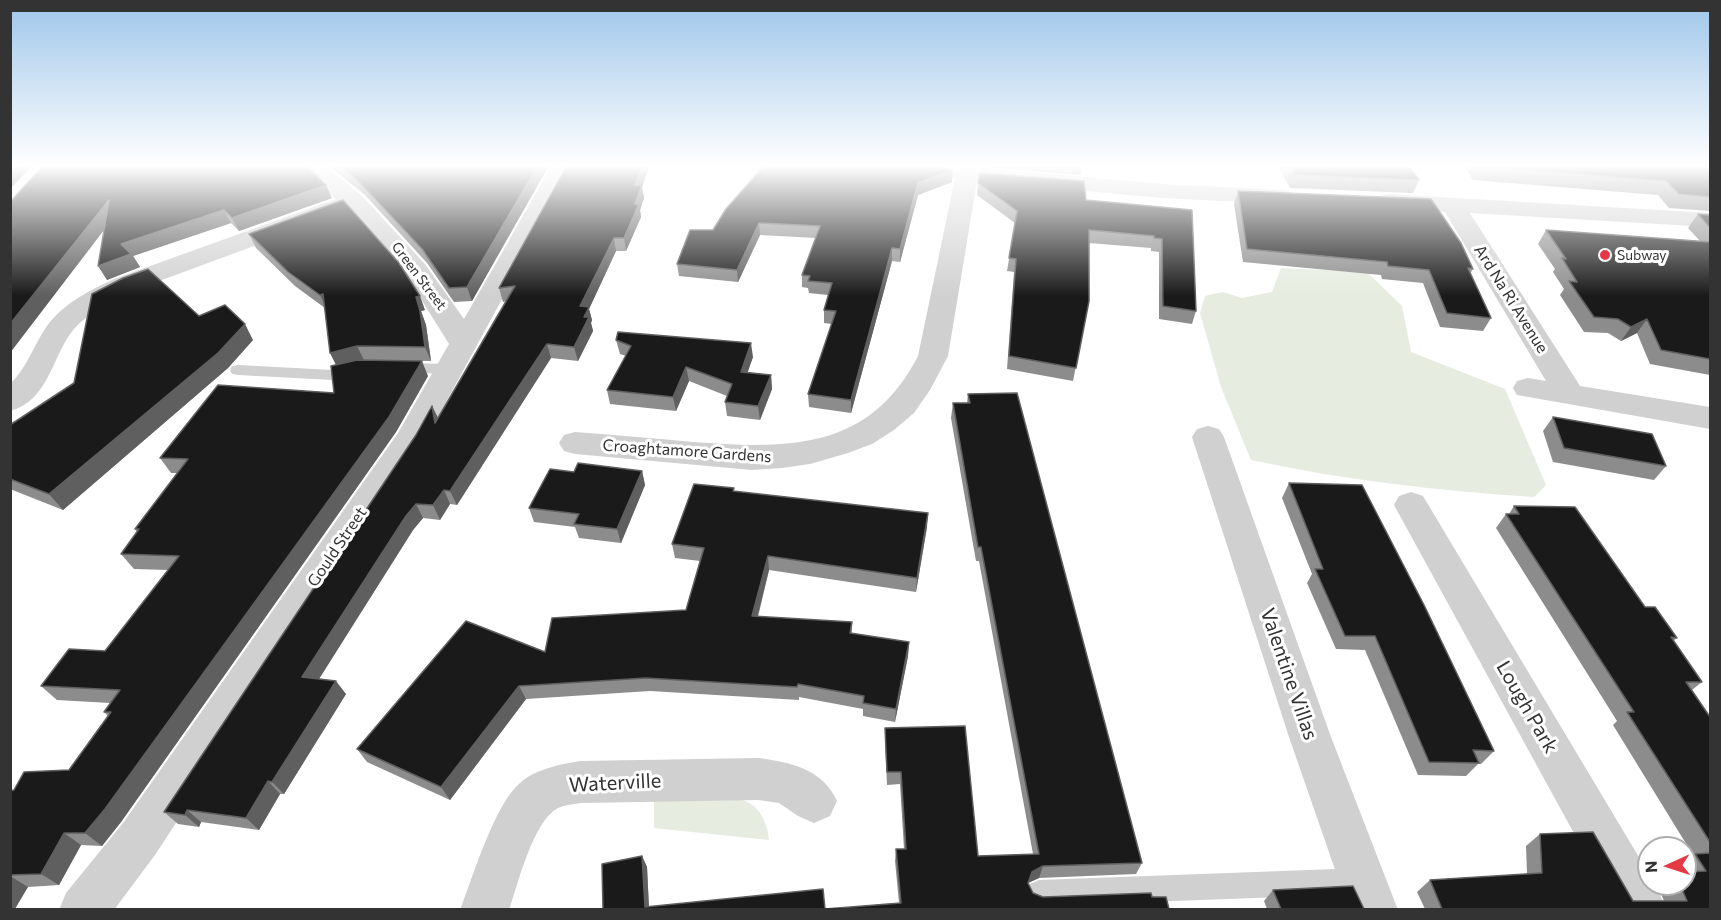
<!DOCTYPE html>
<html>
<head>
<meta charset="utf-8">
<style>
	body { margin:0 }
	#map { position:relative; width:1721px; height:920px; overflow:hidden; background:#fff; font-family:Commissioner,sans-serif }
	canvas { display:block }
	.frame { position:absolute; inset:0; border:12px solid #333; pointer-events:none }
	.north { position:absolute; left:1637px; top:836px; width:60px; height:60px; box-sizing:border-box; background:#fff; border:2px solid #adadad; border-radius:50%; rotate:267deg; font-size:16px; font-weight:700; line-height:24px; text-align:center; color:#333 }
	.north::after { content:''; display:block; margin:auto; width:21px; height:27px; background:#e63946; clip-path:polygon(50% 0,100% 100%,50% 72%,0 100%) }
</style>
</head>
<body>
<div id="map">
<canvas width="1721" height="920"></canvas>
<div class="frame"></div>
<div class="north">N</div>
</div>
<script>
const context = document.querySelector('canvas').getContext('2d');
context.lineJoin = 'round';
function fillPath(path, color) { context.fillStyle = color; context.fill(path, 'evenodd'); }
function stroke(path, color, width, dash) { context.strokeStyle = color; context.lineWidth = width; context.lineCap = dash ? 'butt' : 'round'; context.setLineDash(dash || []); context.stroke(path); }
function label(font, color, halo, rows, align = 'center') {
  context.font = font + ' Commissioner,sans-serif'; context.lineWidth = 6; context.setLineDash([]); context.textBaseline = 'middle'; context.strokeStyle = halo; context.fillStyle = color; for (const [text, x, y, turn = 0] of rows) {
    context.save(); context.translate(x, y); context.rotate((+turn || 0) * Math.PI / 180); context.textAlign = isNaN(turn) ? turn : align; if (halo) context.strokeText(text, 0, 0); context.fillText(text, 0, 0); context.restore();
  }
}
fillPath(new Path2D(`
	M1281 268 1367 272 1402 306 1411 352 1505 389 1546 485 1534 497C1440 491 1344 480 1251 460L1221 387 1200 313 1205 296 1223 292 1242 298 1272 292Z
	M654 799C676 799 723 795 742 800 760 805 768 824 769 840L654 828Z`), '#e6ecdf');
fillPath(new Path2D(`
	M401 363 450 364 456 365 458 369 456 373 450 374 395 372 393 368 395 364Z
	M355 364 361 365 363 369 361 373 333 380 238 375 232 374 230 370 232 366 238 365 333 370Z
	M1363 868 1372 872 1376 881 1372 890 1363 894 1039 906 1030 902 1026 893 1030 884 1039 880Z`), '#d0d0d0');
fillPath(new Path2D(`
	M302 167H327L362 196 425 264 464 319 551 167H574L421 448 155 855 114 910H59L66 893 123 823 398 433 449 344 406 275 349 211 132 291C112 301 90 311 74 329 52 355 49 401 10 411V384C25 370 32 350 43 332 59 306 86 292 114 279L336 199Z
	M909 167H976L1162 184 1283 190 1291 192 1295 197 1291 202 1283 204 1162 198 977 181 948 356 930 390 914 413 894 430 872 444 848 453 810 464 782 468 752 470 575 454 564 451 559 443 564 435 575 432C614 435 654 438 693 442 788 449 869 451 918 356L955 178 912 172Z
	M1388 194 1710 213V227L1470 213 1580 386 1710 407V429L1517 395 1513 388 1517 381 1528 378 1546 381 1445 212 1380 206 1376 201 1380 196Z
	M1208 426 1219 429 1224 437 1331 737 1398 910H1349L1289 737 1192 437 1197 429Z
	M1411 492 1423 496 1649 874V884H1655L1667 910H1616L1394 505 1399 496Z
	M758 758C790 762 823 769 837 801L830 816 814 823 798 816 779 803 758 800 581 803C574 804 565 805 558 808 533 821 518 884 509 910H460C473 877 494 805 520 783 535 769 561 764 581 761Z`), '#d0d0d0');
fillPath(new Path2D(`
	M330 167H548L472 301 454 302 427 263 364 194Z
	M566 167H649L642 187 644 198 640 210 641 217 626 251H616L589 309 592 320 591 323 593 331 578 361 551 358 457 505 450 504 440 520 423 518 413 530 319 679 346 694 284 794H280L259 830 201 822 199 827 178 824 164 812 416 435 432 406 438 418 507 301 503 302 499 288Z
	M982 167H1082L1081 175Z
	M1279 167H1410L1419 180 1413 193 1290 188Z
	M1465 167H1710V211L1669 208 1658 195 1473 180Z
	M952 182 918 195 900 262 892 261 851 413 809 407 808 394 832 324 824 323V310L828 295 809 293 808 288 802 287V275L816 238 760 235 738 282 679 276 677 264 713 230Z
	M978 183 1086 200 1192 210 1196 311 1192 324 1159 319V252L1151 251V248L1089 243V301L1073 381 1007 369 1014 272 1007 271 1015 223 977 195Z
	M1238 191 1473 269 1470 274 1491 318 1483 331 1440 327 1423 283 1382 279 1381 275 1243 262 1234 204Z
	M332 198 239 231 231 223 133 256 140 267 107 280 104 231 10 202Z
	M1698 214 1710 215V375L1650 364 1637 333 1621 341 1608 333 1584 332 1560 295 1564 289 1553 272 1555 269 1538 244 1546 230 1700 241 1688 228Z
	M249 234 425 310 421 311 426 325 431 361 364 360 428 376 396 432 121 822 102 846 81 845 59 885 28 887 10 909V791L69 770 108 716 104 712 110 703 57 700 41 686 105 651 168 570 134 569 121 554 137 532 135 529 177 473H171L160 458 334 393 336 365 325 308 295 286 256 248Z
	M199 316 253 340 228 368 63 510 10 489V425L74 383Z
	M616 340 753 357 747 372 771 375 772 389 760 420 727 416 725 402 727 396 689 381 676 411 610 404 607 390 626 356 620 354Z
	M968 394 1142 863 1136 874 1039 878 1028 883 1033 893 1043 897H1152L1169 909H603L642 856 647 867 649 907 825 909 899 903 895 861 896 849H904L900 784 887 785 885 741V728L978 856 1033 854 979 561H976L951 418 953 403H967Z
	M1553 417 1666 466 1654 480 1553 462 1543 431Z
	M642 471 645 485 621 543 579 538 575 527 534 522 529 508 574 472Z
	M1289 483 1494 751 1481 764H1478L1466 776 1418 775 1365 650 1336 649 1307 583 1312 574 1282 498Z
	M734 491 927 527 916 592 769 570 758 617 852 622V633L909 642 908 656 895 722 863 716V709L799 697V700L650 691 526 699 450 800 367 762 357 749 545 652 686 610 700 561 675 558 672 544Z
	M1514 506 1645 607 1677 638 1673 641 1702 682 1692 690 1710 717V909H1425L1417 892 1430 880 1527 874 1526 846 1540 834 1633 901H1664L1657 884H1685V860L1693 855 1613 725 1617 721 1496 528 1506 514H1509Z
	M1273 890 1364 909H1267L1264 901Z`), '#8c8c8c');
fillPath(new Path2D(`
	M10 167H31L10 189Z
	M537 167H548L472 301 467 287Z
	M642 167H649L642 187 644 198 640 210 641 217 626 251 624 238 635 204V185Z
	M953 170 952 182 918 195 900 262V249L918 183Z
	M326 185 332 198 239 231 232 218Z
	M109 200 117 213 10 353V324Z
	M224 210 231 223 133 256 140 267 107 280 98 266 121 244Z
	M759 223 760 235 738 282 737 270Z
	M614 238 616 251 589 309 592 320 591 323 593 331 578 361 574 347 580 306Z
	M892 248V261L851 413V400Z
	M323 294 327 309 320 295Z
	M420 296 425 310 421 311 426 325 431 361 425 347 416 297Z
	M1647 319 1637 333 1621 341 1631 327Z
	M245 324 253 340 228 368 63 510 49 494Z
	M751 343 753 357 743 386 741 372Z
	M547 344 551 358 457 505 450 491Z
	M357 346 364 360 337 367 330 353Z
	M422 361 428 376 396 432 121 822 102 846 85 833Z
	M686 367 689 381 676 411 673 397Z
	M771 375 772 389 760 420 758 406Z
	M432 406 439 420 435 423Z
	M642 471 645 485 621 543 617 529Z
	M444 490 450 504 440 520 433 505Z
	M416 504 423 518 413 530 312 690 302 677 406 516Z
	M928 513 927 527 916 592 917 578Z
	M768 556 769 570 754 630 752 616Z
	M909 642 908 656 895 722 896 709Z
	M336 681 346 694 284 794 272 782Z
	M519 686 526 699 450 800 441 787Z
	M268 781 280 794 259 830 246 818Z
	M187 810 201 822 199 827 185 815Z
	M64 833 81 845 59 885 41 874Z
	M642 856 647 867 649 909 645 907Z
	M1043 866 1039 878 1028 883 1024 894 1032 872Z
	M10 876 28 887 15 909H10Z`), '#5f5f5f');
const building = new Path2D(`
	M42 167H308L326 185 232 218 224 210 121 244 131 254 98 266 109 200 10 324V202Z
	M341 167H537L467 287 449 288 422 249 358 181Z
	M566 167H642L635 185H642L635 204H639L624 238H614L580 306 589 307 584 317H589L574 347 547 344 450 491 444 490 433 505 416 504 406 516 302 677 336 681 272 782 268 781 246 818 187 810 185 815 164 812 416 435 432 406 435 423 515 286 499 288Z
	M763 167H938L953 170 918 183 900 249 892 248 851 400 808 394 836 311 824 310 832 283 808 281 810 276 802 275 820 226 759 223 737 270 677 264 690 230H713L726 209Z
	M1291 167H1410L1419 180 1295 175Z
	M1486 167H1710V197L1679 194 1666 181Z
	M980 173 1084 181 1086 200 1192 210 1196 311 1163 306 1162 239 1154 238V236L1089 230V301L1076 368 1009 356 1016 259 1009 258 1017 211 978 183Z
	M1238 191 1431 199 1461 243 1473 269 1468 268 1491 318 1447 313 1429 270 1388 266 1387 262 1247 249Z
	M343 200 399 263 420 296 416 297 420 311 425 347 357 346 330 353 323 294 320 295 288 272 249 234Z
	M1698 214 1710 215V228Z
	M1546 230 1710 242V359L1661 350 1647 319 1631 327 1618 319 1594 317 1569 281 1577 282 1562 258 1566 259Z
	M148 269 199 316 225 305 245 324 218 353 49 494 10 479V425L74 383 92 294 123 278Z
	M618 332 751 343 741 372 771 375 758 406 725 402 732 384 686 367 673 397 607 390 631 346 616 340Z
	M357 360 422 361 389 417 105 809 85 833H64L41 874 10 875V791L14 790 24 772 69 770 111 712H104L120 690 41 686 69 649 105 651 179 556 121 554 139 529H135L188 459 160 458 218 385 334 393 331 366Z
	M1017 393 1142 863 1043 866 1032 872 1028 883 1033 893 1043 897 1151 893 1152 897H1166L1169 909H601H603L602 864 642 856 645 907 823 889 825 909 901 903 896 849H906L901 772H887L885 728 965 726 978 856 1039 854 981 547H978L953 403H970L968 394Z
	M1553 417 1652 434 1666 466 1564 448Z
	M578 463 642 471 617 529 574 524 579 514 529 508 550 469 574 472Z
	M1289 483 1362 485 1424 605 1494 751 1473 750 1479 763 1429 762 1375 636H1345L1315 569H1323Z
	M694 484 734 488 733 491 928 513 917 578 768 556 752 616 852 622 850 633 909 642 896 709 863 703 864 696 798 684 797 687 646 678 519 686 441 787 357 749 466 621 545 652 552 618 686 610 704 548 672 544Z
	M1514 506 1575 507 1645 607H1655L1677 638 1671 637 1702 682H1686L1710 717V842L1627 712H1634L1506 514H1519Z
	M1593 832 1633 901H1687L1680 884H1685V872L1706 871 1695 854 1710 853V909H1442L1430 880 1542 873 1540 834Z
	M1353 886 1364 909H1281L1273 890Z`);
fillPath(building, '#1a1a1a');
stroke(building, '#5f5f5f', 1.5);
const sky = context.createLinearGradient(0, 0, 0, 296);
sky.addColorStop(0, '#9ec6ea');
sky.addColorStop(0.56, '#fff');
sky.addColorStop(1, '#ffffff00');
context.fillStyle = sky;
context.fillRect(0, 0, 1721, 296);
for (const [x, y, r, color] of [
	[1605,255,6,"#e63946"]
]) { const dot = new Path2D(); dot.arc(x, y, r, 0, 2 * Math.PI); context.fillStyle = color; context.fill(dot); stroke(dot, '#fff', 2); }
label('14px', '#333', '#fff', [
	["Subway",1617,255]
], 'left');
label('14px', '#333', '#fff', [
	["Green Street",419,276,53]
]);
label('16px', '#333', '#fff', [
	["Ard Na Ri Avenue",1511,299,58],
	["Croaghtamore Gardens",687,451,4],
	["Gould Street",337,547,-56]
]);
label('20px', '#333', '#fff', [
	["Valentine Villas",1289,674,71],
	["Lough Park",1527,707,60],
	["Waterville",615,783,-3]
]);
</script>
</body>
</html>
